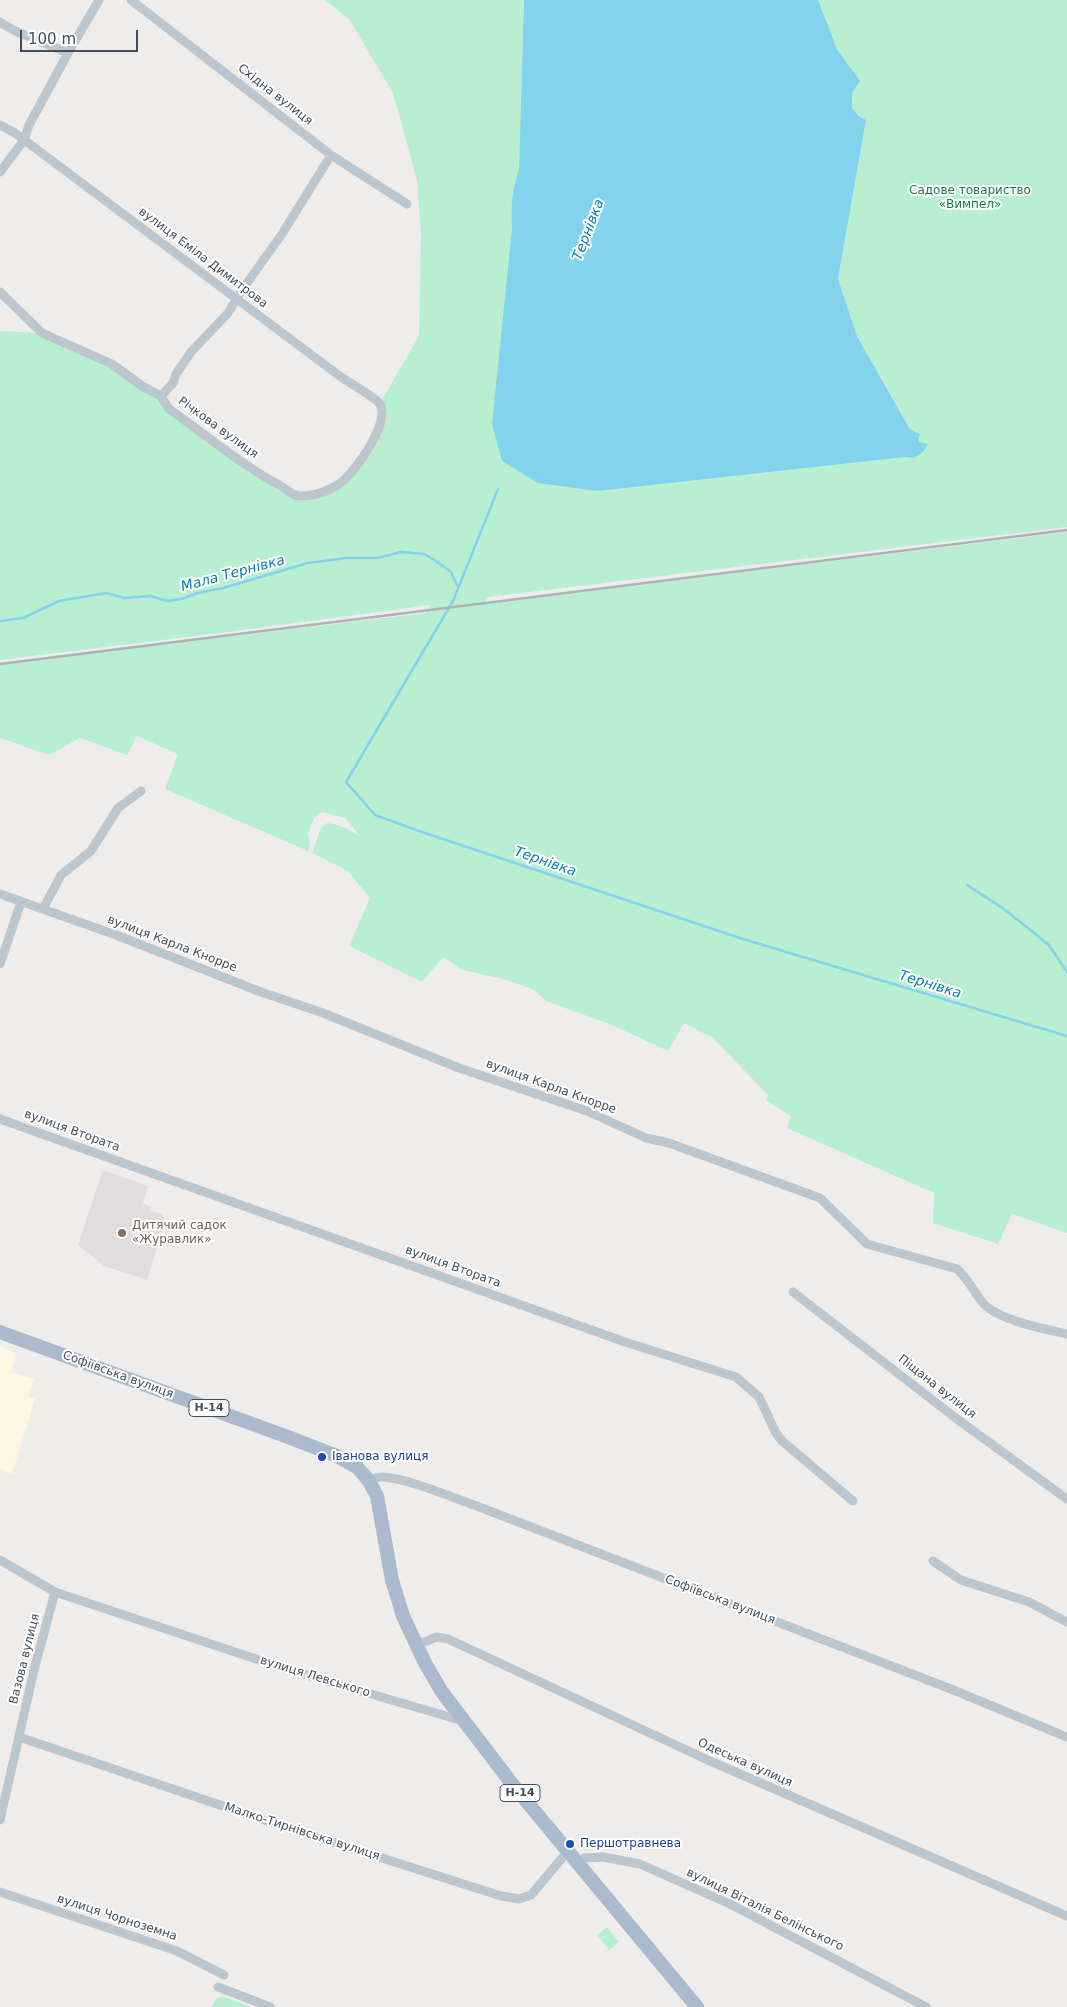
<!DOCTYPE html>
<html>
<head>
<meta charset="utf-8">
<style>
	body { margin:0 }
	#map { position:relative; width:1067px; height:2007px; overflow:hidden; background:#efecec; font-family:"DejaVu Sans",sans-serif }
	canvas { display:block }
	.scale { position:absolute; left:20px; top:30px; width:118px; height:22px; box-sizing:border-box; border:2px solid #444e5a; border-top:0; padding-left:6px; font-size:15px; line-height:18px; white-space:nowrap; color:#444e5a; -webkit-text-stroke:4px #fff; paint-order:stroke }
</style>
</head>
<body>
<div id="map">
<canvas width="1067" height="2007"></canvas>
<div class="scale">100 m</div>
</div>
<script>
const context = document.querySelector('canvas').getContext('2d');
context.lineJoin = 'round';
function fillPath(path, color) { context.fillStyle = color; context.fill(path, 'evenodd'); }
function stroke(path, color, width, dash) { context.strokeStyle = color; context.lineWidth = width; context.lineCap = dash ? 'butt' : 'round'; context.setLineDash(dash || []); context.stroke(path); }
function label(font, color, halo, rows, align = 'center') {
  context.font = font + ' "DejaVu Sans",sans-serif'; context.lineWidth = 4; context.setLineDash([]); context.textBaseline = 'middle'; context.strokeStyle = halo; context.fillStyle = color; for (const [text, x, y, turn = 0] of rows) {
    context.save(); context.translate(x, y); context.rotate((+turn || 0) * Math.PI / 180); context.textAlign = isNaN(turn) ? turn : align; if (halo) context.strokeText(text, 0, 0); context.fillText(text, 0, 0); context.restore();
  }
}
fillPath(new Path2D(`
	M0 1347 17 1353 11 1372 34 1379 28 1396 35 1399 12 1474 0 1469Z`), '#fcf6e3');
fillPath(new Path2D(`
	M103 1170 148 1186 143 1204 151 1207 150 1211 162 1214 164 1217 165 1222 147 1280 104 1266 78 1245Z`), '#e0ddde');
fillPath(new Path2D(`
	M325 0H524L519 170C511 191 511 208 512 229L906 457 914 458 918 442 857 336 838 279 866 121 851 108 852 93 859 80 837 49 818 0H1067V527L488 597 484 604 1067 532V1233L1012 1214 998 1244 933 1223 934 1193 787 1128 791 1116 766 1100 768 1095 713 1038 684 1023 668 1051 612 1025 546 1001 534 990 504 979 462 970 443 957 422 982 349 946 370 898 348 871 312 853 321 828 327 823 339 825 360 836 345 818 322 812 314 818 308 834 310 843 308 851 165 789 178 754 137 736 127 755 80 738 49 755 0 738V664L426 613 430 605 228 632 0 660V331L42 333 94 356 158 397 168 410 281 492 296 497 328 492 378 437 387 419 384 407 380 403 419 336 421 234 417 180 393 93 349 19Z
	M607 1927 619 1942 609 1950 597 1935Z
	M223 1996 251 2007H211L217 1998Z`), '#b8efd1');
fillPath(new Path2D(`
	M524 0H818L837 49 860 81 852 93V108L859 116 866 120 838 279 857 336 910 429 920 434 918 442 928 444 923 452 914 458 905 457 597 491 538 483 502 461 492 424 512 229C511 208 511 191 519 170Z`), '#83d2ee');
stroke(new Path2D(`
	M498 489 453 601 346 782 375 815 416 830 743 939 1067 1036
	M0 621 23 618 59 601 106 593 124 598 151 596 167 601 181 599 198 593 223 588 308 563 346 558H378L401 552 424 554 436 561 451 572 458 587
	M967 885 1004 909 1049 945 1067 972`), '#83d2ee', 2.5);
stroke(new Path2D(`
	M131 0 331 155 407 204
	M0 22 15 31 68 53
	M0 125 15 133 341 377C350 383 373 396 379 403 393 420 354 474 339 484 329 491 307 499 295 495 290 493 284 488 279 485 240 464 205 434 169 409L161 396 142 386 112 364 42 333 0 292
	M0 172 24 140 29 125 68 53 99 0
	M161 396 173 383 176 374 191 352 228 313 242 290 282 234 331 155
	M0 894 116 935 261 992 323 1013 459 1068 587 1111 646 1138 669 1143 820 1198 867 1244 957 1269C971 1281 975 1296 986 1306 1003 1321 1045 1329 1067 1334
	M43 909 61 875 91 851 118 808 141 791
	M0 964 21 902
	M0 1119 625 1342 736 1377 759 1397 776 1433 782 1441 853 1501
	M793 1292 957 1419 1067 1499
	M369 1481C373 1479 376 1477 380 1477 404 1476 458 1500 482 1508L951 1689 1067 1737
	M0 1560 55 1592 286 1669 463 1721
	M933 1561 961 1580 1029 1602 1067 1622
	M416 1645 437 1637 448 1639 710 1761 1067 1916
	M19 1737 285 1827 501 1896 519 1899 531 1895 568 1851
	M0 1820 34 1670 55 1592
	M584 1858 603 1857 640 1864 730 1904 926 2007
	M0 1892 177 1951 224 1975
	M218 1987 270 2007`), '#bcc6cf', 9);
stroke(new Path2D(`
	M0 1332 288 1437 337 1456 358 1468 369 1481 377 1496 392 1580 403 1616 425 1663 442 1692 513 1785 697 2007`), '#abbacd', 14);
stroke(new Path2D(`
	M0 664 1067 530`), '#aeb1b7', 2.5);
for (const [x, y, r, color] of [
	[122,1233,5,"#8d6e63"],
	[322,1457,5,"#1a4fb4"],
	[570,1844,5,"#1a4fb4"]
]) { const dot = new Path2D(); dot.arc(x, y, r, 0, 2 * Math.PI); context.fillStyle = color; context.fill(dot); stroke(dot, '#fff', 2); }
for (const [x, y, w] of [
	[209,1408,40],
	[520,1793,40]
]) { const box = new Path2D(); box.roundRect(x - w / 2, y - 8.5, w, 17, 4); context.fillStyle = '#fff'; context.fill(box); stroke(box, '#444e5a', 1); }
label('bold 11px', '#444e5a', null, [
	["Н-14",209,1408],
	["Н-14",520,1793]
]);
label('12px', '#444e5a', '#fff', [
	["Східна вулиця",275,95,38],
	["вулиця Еміла Димитрова",203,258,37],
	["Річкова вулиця",218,428,36],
	["вулиця Карла Кнорре",172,944,21],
	["вулиця Карла Кнорре",551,1087,20],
	["вулиця Втората",72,1131,20],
	["вулиця Втората",453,1267,20],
	["Софіївська вулиця",118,1375,20],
	["Піщана вулиця",937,1387,38],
	["Софіївська вулиця",720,1600,21],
	["Вазова вулиця",25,1659,-76],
	["вулиця Левського",315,1677,17],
	["Одеська вулиця",745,1763,24],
	["Малко-Тирнівська вулиця",302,1832,18],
	["вулиця Віталія Белінського",765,1910,26],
	["вулиця Чорноземна",117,1918,18]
]);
label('12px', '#147d4e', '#fff', [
	["Садове товариство",970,191],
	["«Вимпел»",970,205]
]);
label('12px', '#785e54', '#fff', [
	["Дитячий садок",132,1226],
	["«Журавлик»",132,1240]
], 'left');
label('12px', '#164399', '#fff', [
	["Іванова вулиця",332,1457],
	["Першотравнева",580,1844]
], 'left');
label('italic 14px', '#087eaa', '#fff', [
	["Тернівка",589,230,-69],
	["Мала Тернівка",233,574,-15],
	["Тернівка",545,862,19],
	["Тернівка",930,985,17]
]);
</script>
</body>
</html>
